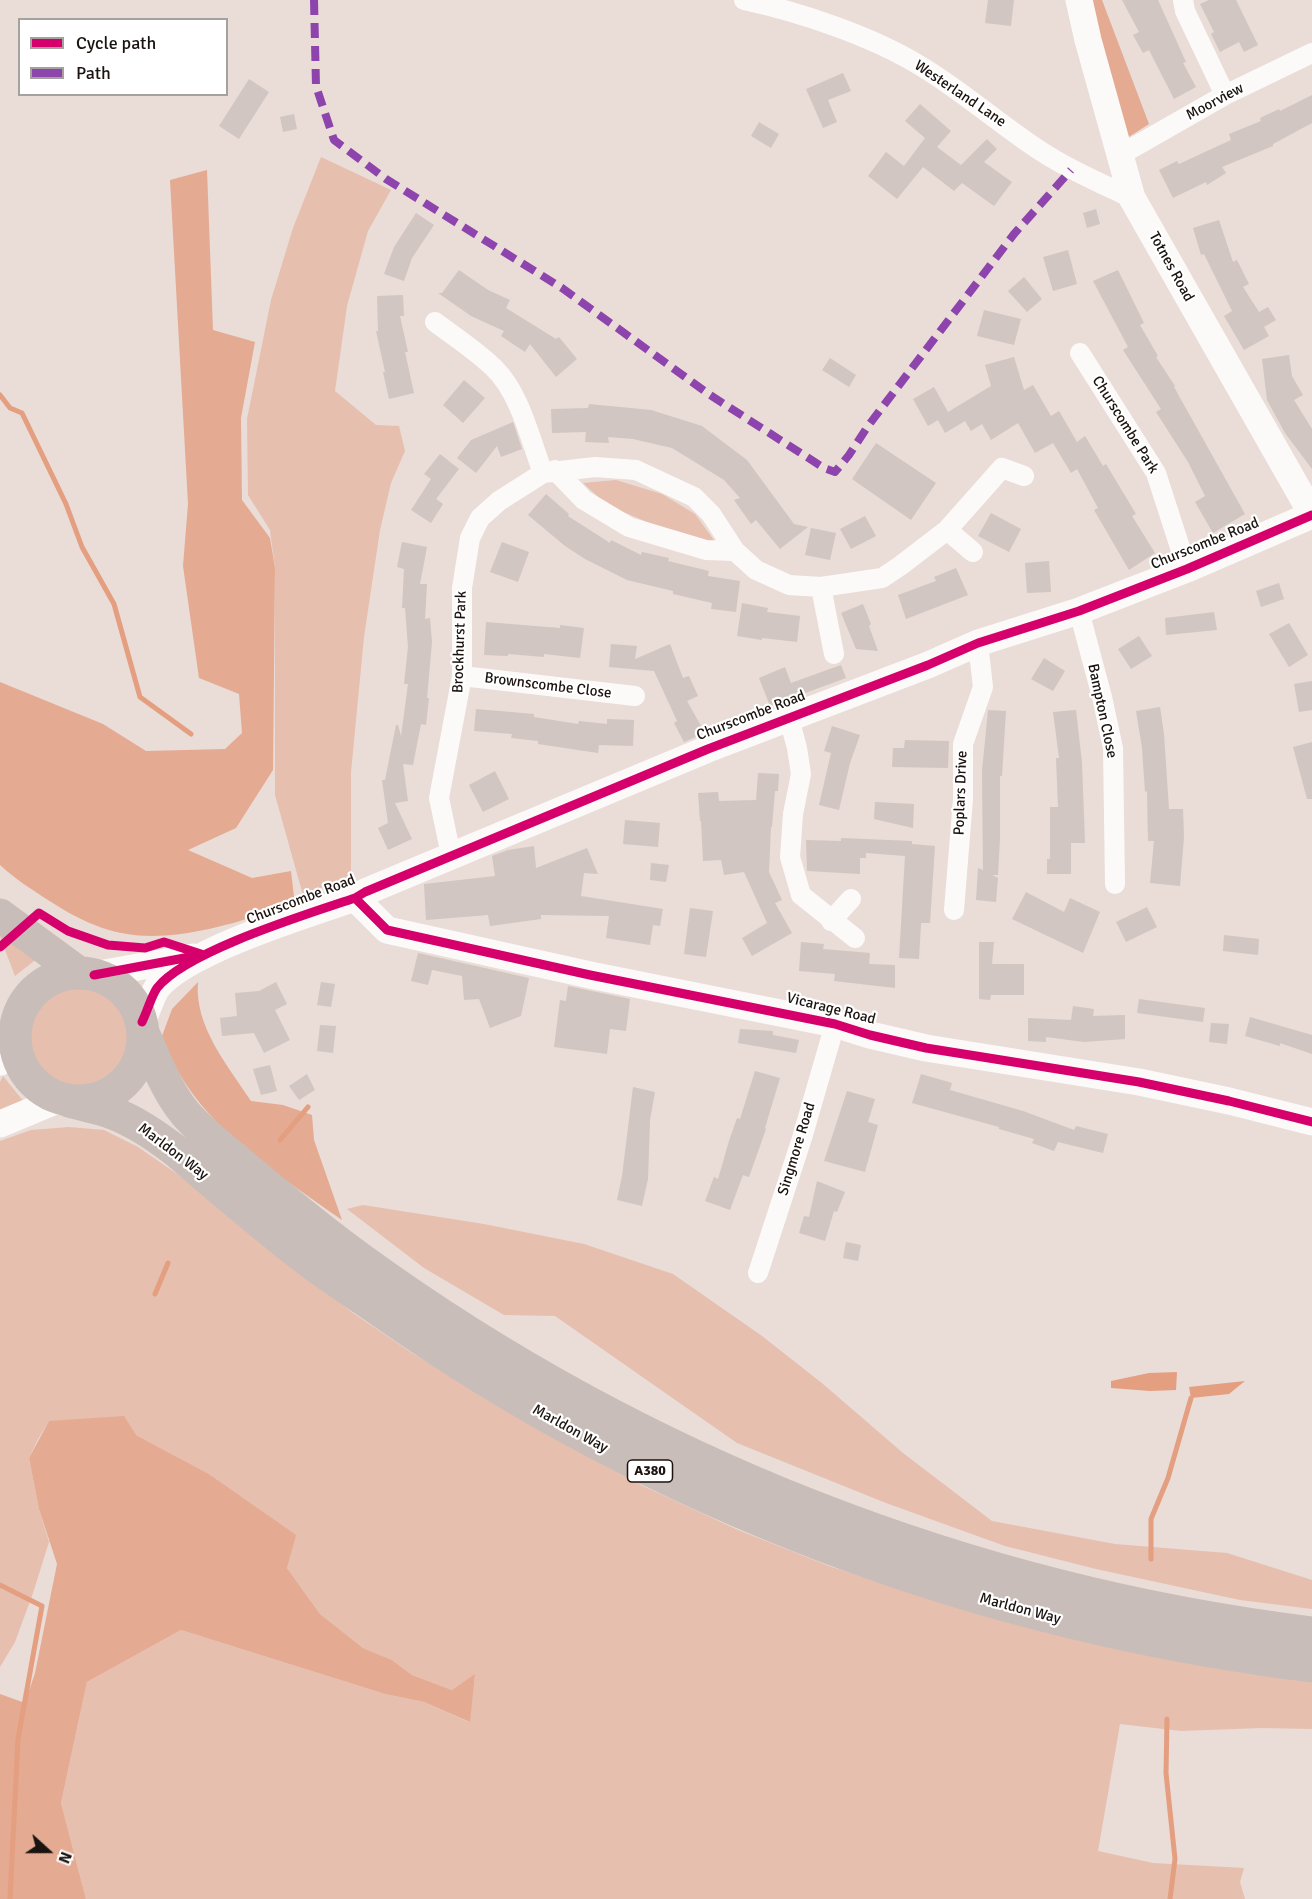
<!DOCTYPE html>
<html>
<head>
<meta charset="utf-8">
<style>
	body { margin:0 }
	#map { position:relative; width:1312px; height:1899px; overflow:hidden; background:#eadcd7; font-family:Signika,sans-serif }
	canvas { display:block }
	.legend { position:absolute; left:18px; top:18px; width:210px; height:78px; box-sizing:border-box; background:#fff; border:2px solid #a4a19f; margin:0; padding:8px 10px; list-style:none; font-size:18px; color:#1b130f }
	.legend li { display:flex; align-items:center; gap:12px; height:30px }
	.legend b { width:30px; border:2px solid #a4a19f }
	.north { position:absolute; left:18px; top:1821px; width:60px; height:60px; -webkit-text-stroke:4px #fff; paint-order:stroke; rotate:111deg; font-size:16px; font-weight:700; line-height:24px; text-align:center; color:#1b130f }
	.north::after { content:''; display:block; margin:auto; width:21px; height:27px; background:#1b130f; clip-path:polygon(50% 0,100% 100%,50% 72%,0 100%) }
</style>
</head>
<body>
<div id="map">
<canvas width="1312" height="1899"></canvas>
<ul class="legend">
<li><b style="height:8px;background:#d6006c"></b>Cycle path</li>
<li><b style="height:8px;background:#8e44ad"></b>Path</li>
</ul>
<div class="north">N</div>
</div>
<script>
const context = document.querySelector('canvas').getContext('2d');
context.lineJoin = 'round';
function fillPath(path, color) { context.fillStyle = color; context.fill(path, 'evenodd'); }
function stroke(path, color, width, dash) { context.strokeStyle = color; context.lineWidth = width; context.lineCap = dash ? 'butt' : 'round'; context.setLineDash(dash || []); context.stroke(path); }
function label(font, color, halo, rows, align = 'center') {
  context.font = font + ' Signika,sans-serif'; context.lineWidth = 4.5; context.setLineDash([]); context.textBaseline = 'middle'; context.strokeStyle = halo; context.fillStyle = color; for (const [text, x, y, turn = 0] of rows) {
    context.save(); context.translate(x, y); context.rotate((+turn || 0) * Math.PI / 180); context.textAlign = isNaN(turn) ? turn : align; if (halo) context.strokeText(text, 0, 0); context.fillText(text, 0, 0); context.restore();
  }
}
fillPath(new Path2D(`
	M321 157 391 190 368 231 347 306 335 391 376 425 399 426 405 451 391 483 380 530 364 637 351 772V876L303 895 275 795V568L270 530 248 495 247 419 271 300 293 228Z
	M616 480 662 494 695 514 716 543 673 533 607 505 583 483Z
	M0 926 43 957 34 961 15 976 0 937Z
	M27 1038a51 51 0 1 1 102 0a51 51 0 1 1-102 0Z
	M3 1076 24 1102 0 1110V1082Z
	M69 1127 104 1130 138 1147 180 1176 353 1313 412 1353 527 1422 643 1486 738 1530 829 1566 914 1594 1133 1652 1251 1674 1312 1680V1729L1261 1728 1181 1731 1120 1724 1098 1851 1153 1863 1244 1868 1240 1882 1245 1899H86L61 1803 87 1682 181 1630 385 1694 424 1702 469 1722 475 1675 452 1690 412 1675 392 1660 363 1648 320 1614 287 1568 295 1535 209 1474 136 1435 49 1421 38 1439 29 1458 39 1509 49 1542 33 1593 15 1642 0 1667V1141L31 1130Z
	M363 1205 484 1224 584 1244 673 1274 762 1336 823 1384 903 1453 992 1521 1115 1544 1227 1553 1312 1580V1609L1240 1600 1096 1569 1005 1546 886 1503 737 1443 555 1316 504 1315 424 1268 347 1209Z`), '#e6bfaf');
fillPath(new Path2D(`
	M1088 0H1102L1149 124 1124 140Z
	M207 170 213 330 255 342 241 418 242 500 270 538 275 568 273 770 236 828 188 850 252 878 291 871 294 897C264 915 243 921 209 929 142 943 105 937 48 900 31 889 15 879 0 865V682L103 724 146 751 225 749 242 733 239 694 199 678 183 566 188 504 170 180Z
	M198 982C194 1026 228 1066 251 1101L283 1105 312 1115 314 1140 342 1220C272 1170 192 1122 162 1036L172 1009Z
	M124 1416 136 1435 209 1474 296 1535 287 1568 320 1614 363 1648 392 1660 412 1675 452 1690 475 1674 470 1722 424 1702 385 1694 181 1630 87 1682 61 1803 86 1899H0V1694L25 1703 35 1673 57 1564 39 1509 29 1458 49 1421Z`), '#e4aa92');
fillPath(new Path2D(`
	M1177 1372 1176 1390 1150 1391 1111 1388V1381L1149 1373Z
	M1245 1381 1229 1394 1191 1398 1189 1387Z`), '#e49e80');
stroke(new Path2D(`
	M0 395 10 408 22 413 66 504 82 547 114 604 140 697 191 734
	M280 1140 308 1107
	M155 1294 168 1263
	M1151 1559V1519L1168 1478 1191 1398
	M0 1585 42 1606 18 1739 10 1899
	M1167 1719 1166 1773 1175 1859 1170 1899`), '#e49e80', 5);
fillPath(new Path2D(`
	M988 0H1014L1011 26 985 23Z
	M1122 0H1158L1186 62 1183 63 1196 87 1174 99 1149 50 1143 53 1133 35 1139 32Z
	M1209 0H1236L1258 45 1244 52 1239 42 1220 52 1211 34 1214 32 1200 4Z
	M843 73 851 91 828 100 837 122 823 128 806 89Z
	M249 79 269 92 239 139 219 126Z
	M1312 95V123L1273 144V146L1222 167 1226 173 1207 185 1206 182 1173 198 1159 170 1177 161 1179 164 1231 140 1229 134 1261 121 1260 118 1279 109 1280 111Z
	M920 104 951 131 937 147 961 165 987 139 997 149 984 162 1012 182 994 206 962 183 954 191 923 167 897 199 868 176 886 152 904 166 925 138 905 121Z
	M294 114 297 129 283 132 280 117Z
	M759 122 779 134 771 148 751 136Z
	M1096 209 1100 224 1087 228 1083 213Z
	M416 213 434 225 412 258 404 281 384 274 394 247Z
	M1219 220 1233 262 1237 260 1249 284 1243 287 1259 312 1268 307 1276 320 1264 327 1269 336 1244 350 1224 316 1232 311 1204 254 1201 255 1193 228Z
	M1068 250 1077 284 1053 291 1043 257Z
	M459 270 488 290 510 300 506 308 556 339 559 337 577 359 556 377 530 344 525 352 501 336 504 331 471 316 438 293H442Z
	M1118 270 1144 323 1140 325 1158 356 1156 357 1175 386 1174 387 1245 514 1213 533 1195 502 1205 496 1188 462 1156 412 1161 409 1123 350 1128 347 1093 281Z
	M1024 277 1042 299 1027 312 1008 291Z
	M403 295 404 316H400L408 352H405L414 393 389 399 383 372H385L376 331H378L377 296Z
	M984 310 1021 319 1014 345 977 336Z
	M1289 355 1292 376 1303 395 1294 400 1312 429V469L1285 433 1267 400 1262 359Z
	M1014 357 1024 390 1033 385 1051 416 1059 411 1077 442 1085 436 1103 466 1106 464 1136 514 1132 516 1155 553 1129 570 1094 510 1098 508 1077 469 1071 473 1053 443 1035 453 1018 423 991 440 982 424 971 431 965 421 945 433 938 420 928 426 913 399 934 387 948 412 991 386 985 365Z
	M830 358 856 375 849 387 822 370Z
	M464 380 485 398 463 423 443 405Z
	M589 404 651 410 702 426 747 460 794 524 808 527 780 549 756 520 751 524 734 500 740 498 724 480 672 448 633 439 608 437 609 443 585 442 586 432 552 433 551 409 588 408Z
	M513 422 522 449 501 457 497 446 476 473 457 458 471 440Z
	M876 443 936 483 911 520 852 479Z
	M440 454 459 469 436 499 443 504 431 523 411 510 431 479 424 474Z
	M546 494 569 514 568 516 610 543 611 540 641 555 642 552 669 558 668 561 709 571 708 576 740 581 736 612 711 609 712 603 673 594V591L627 580 585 559 565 546 528 515Z
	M991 513 1021 529 1009 552 978 536Z
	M865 516 876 536 851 549 840 529Z
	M811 528 836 533 830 560 805 555Z
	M402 542 427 547 420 584H427L425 619 430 618 432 642 427 698H429L426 725 421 724 413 765 403 764 408 801 395 803 412 839 388 850 378 828 388 823 382 780H385L396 725H398L401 736 408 684H404L408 647 405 608H402L404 569 397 567Z
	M502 542 529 552 518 582 490 572Z
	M1049 561 1051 592 1027 593 1025 563Z
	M956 568 968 595 906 619 898 595 936 581 934 577Z
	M1279 583 1284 599 1261 607 1256 591Z
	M742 603 768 608 767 612 800 616 797 642 762 638V640L737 636Z
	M863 604 871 624 869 626 878 651 856 649 841 613Z
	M1214 612 1217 630 1166 635 1165 618Z
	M486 622 560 628V625L584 628 580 658 544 654V657L508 654V656L484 655Z
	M1289 623 1308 655 1289 667 1269 634Z
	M1139 636 1152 656 1131 669 1118 649Z
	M611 644 637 646 635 659 670 644 683 678 689 676 698 696 687 701 705 733 684 742 674 723 677 721 654 671 609 667Z
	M1044 658 1065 671 1053 691 1031 679Z
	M841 665 846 678 770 706 759 678 785 667 791 683Z
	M1312 681V710L1299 712 1294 684Z
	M1160 707 1164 734 1169 809H1183L1184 837 1180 886 1150 883 1154 841H1148L1147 791 1145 792 1142 748 1136 711Z
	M476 709 534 714V717L578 724 579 721 607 724V719L634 720 633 746 599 745 598 753 538 744V741L511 738 512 734 474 731Z
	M988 710 1006 711 1002 776H1000V838L998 875H992L998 878 996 902 976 900 978 868 983 870 982 771Z
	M1076 710 1082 763 1085 843H1071V874H1047V859H1050V807H1058L1056 758H1059L1053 712Z
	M832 726 860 735 850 763 839 810 819 805 831 753 824 751Z
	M905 740 949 741 948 768 892 767 893 748H904Z
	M1312 742V799H1307L1293 747Z
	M495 771 509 799 483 812 469 785Z
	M758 773 779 774 778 791H775L772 827H771L769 872 782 900 775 903 792 933 752 956 742 938 767 923 744 872 724 875 721 860 703 861 701 821H700L698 793 718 792 719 801 756 800Z
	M875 802 914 804 913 828 874 819Z
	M625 820 660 823 658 847 623 844Z
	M841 838 912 841V844L935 846 930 923H921L919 959 899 958 905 856 866 853V858H860V874L807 871 806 840 841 841Z
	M534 846 536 868 587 848 598 874 584 873 581 896 663 909 660 926 653 925 650 945 606 938 609 916 541 915V919L490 926 488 915 426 920 424 884 495 876 492 856 508 850Z
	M651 863 669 865 666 882 650 880Z
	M1026 892 1064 912 1070 898 1100 912 1083 953 1012 919Z
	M1147 907 1157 927 1126 942 1116 922Z
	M690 908 713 911 706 957 684 954Z
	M1224 935 1259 939 1258 955 1223 951Z
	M801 942 824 944 823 949 870 953 869 964 895 965V988L834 981 835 974 799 971Z
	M979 942H994L992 964H1024V995H991L990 1000 979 999Z
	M418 953 529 978 521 1016 490 1028 479 999 464 1000 462 976 432 970 428 985 411 981Z
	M276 982 287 1004 275 1010 290 1040 264 1053 254 1033 222 1036 220 1018 237 1016 235 993 259 991Z
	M321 982 335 984 331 1007 317 1005Z
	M568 986 630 999 626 1031 610 1029 607 1054 554 1047 560 1000 566 1001Z
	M1139 999 1205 1008 1203 1022 1137 1013Z
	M1073 1006 1094 1009 1093 1016 1125 1015V1039L1084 1042 1046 1037V1042L1028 1041V1018L1071 1020Z
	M1250 1017 1312 1035V1054L1280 1043V1046L1245 1036Z
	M1211 1023 1229 1024 1227 1044 1209 1042Z
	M320 1025 336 1026 333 1053 317 1051Z
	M740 1029 773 1031V1035L799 1040 796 1053 738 1043Z
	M270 1065 277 1091 261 1095 253 1069Z
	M755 1071 780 1078 765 1128 766 1129 749 1177 743 1175 730 1210 705 1201 714 1177 718 1179 729 1141 737 1118 740 1119Z
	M307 1074 315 1090 299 1100 289 1086Z
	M921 1074 952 1083 950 1090 1023 1111 1074 1130 1076 1126 1108 1134 1103 1153 1058 1142 1054 1151 1032 1143 1034 1139 999 1129V1127L912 1103Z
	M633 1087 655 1092 650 1120 648 1179 642 1206 617 1200 622 1176Z
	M847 1091 875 1099 868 1122 878 1125 865 1172 824 1161Z
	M817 1181 845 1192 837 1212 834 1211 825 1241 799 1233 804 1216 809 1217Z
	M846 1242 861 1245 858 1261 843 1258Z`), '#d1c6c2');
stroke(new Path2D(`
	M744 0C800 12 871 36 919 65 961 90 998 123 1039 150 1068 169 1100 183 1132 198
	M1183 0 1185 11 1225 95
	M1120 155 1225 95 1312 53
	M435 322C455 337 477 351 494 368 520 393 530 439 543 473
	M1080 353 1156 473 1187 569
	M555 470 584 500 629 527 706 550 735 551
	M947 530 973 552
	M821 587 834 654
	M1079 611 1102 697 1113 748 1115 884
	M462 676 635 696
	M789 718 797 748 801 774 793 814 790 857 801 895 855 938
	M451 855 439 798 462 676V588L470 538 480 518 499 501 543 473 595 467 636 470 694 497 711 514 735 551 756 570 789 585 821 587 882 578 900 566 947 530 1002 468 1024 476
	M954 910 963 799V744L983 687 978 643
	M831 921 851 899
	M758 1273 802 1138 835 1024`), '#fcfaf9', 20);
stroke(new Path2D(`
	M1079 0 1088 40 1132 198 1312 514
	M355 898 387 930 590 975 835 1024 870 1035 926 1048 1139 1082 1229 1101 1312 1122
	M94 975 193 957
	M142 1022C147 1012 151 997 157 988 186 951 308 914 355 898L365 892 708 749 928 665 978 643 1079 611 1187 569 1312 515
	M0 1062 15 1038
	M0 1124 60 1099`), '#fcfaf9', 27);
stroke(new Path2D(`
	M0 915 79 973
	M15 1037a64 64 0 1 1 128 0a64 64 0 1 1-128 0Z
	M144 1035C156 1061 166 1090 185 1113 202 1133 225 1150 245 1167 283 1199 322 1231 362 1260 642 1463 970 1591 1312 1633
	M69 1101C82 1105 97 1107 110 1112 135 1121 156 1136 176 1151 221 1190 267 1229 314 1265 336 1281 359 1296 382 1312 659 1506 976 1624 1312 1666`), '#c8bdb8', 33);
stroke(new Path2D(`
	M314 0 316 86 334 140 386 179 562 288 710 395 824 468 835 472 849 455 868 426 1014 234 1071 170`), '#8e44ad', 8, [15, 8]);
stroke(new Path2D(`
	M355 898 387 930 590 975 835 1024 870 1035 926 1048 1139 1082 1229 1101 1312 1122
	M0 947 39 913 68 931 108 945 145 948 164 942 204 955
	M94 975 195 956
	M142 1022C147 1012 151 997 157 988 186 951 308 914 355 898L365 892 708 749 928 665 978 643 1079 611 1187 569 1312 515`), '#d6006c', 9);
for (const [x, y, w] of [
	[650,1471,45]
]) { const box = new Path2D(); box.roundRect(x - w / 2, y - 11, w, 22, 4.5); context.fillStyle = '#fff'; context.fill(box); stroke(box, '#1b130f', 1.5); }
label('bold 14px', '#1b130f', null, [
	["A380",650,1471]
]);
label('15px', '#1b130f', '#fff', [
	["Westerland Lane",960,94,34],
	["Moorview",1215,102,-28],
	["Totnes Road",1171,267,61],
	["Churscombe Park",1125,425,58],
	["Churscombe Road",1205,544,-22],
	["Brockhurst Park",460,642,-88],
	["Brownscombe Close",548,686,7],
	["Bampton Close",1102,711,78],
	["Churscombe Road",751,716,-21],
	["Poplars Drive",961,793,-88],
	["Churscombe Road",301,900,-21],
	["Vicarage Road",831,1009,14],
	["Singmore Road",797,1149,-73],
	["Marldon Way",173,1152,37],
	["Marldon Way",570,1429,29],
	["Marldon Way",1020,1609,15]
]);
</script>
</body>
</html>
